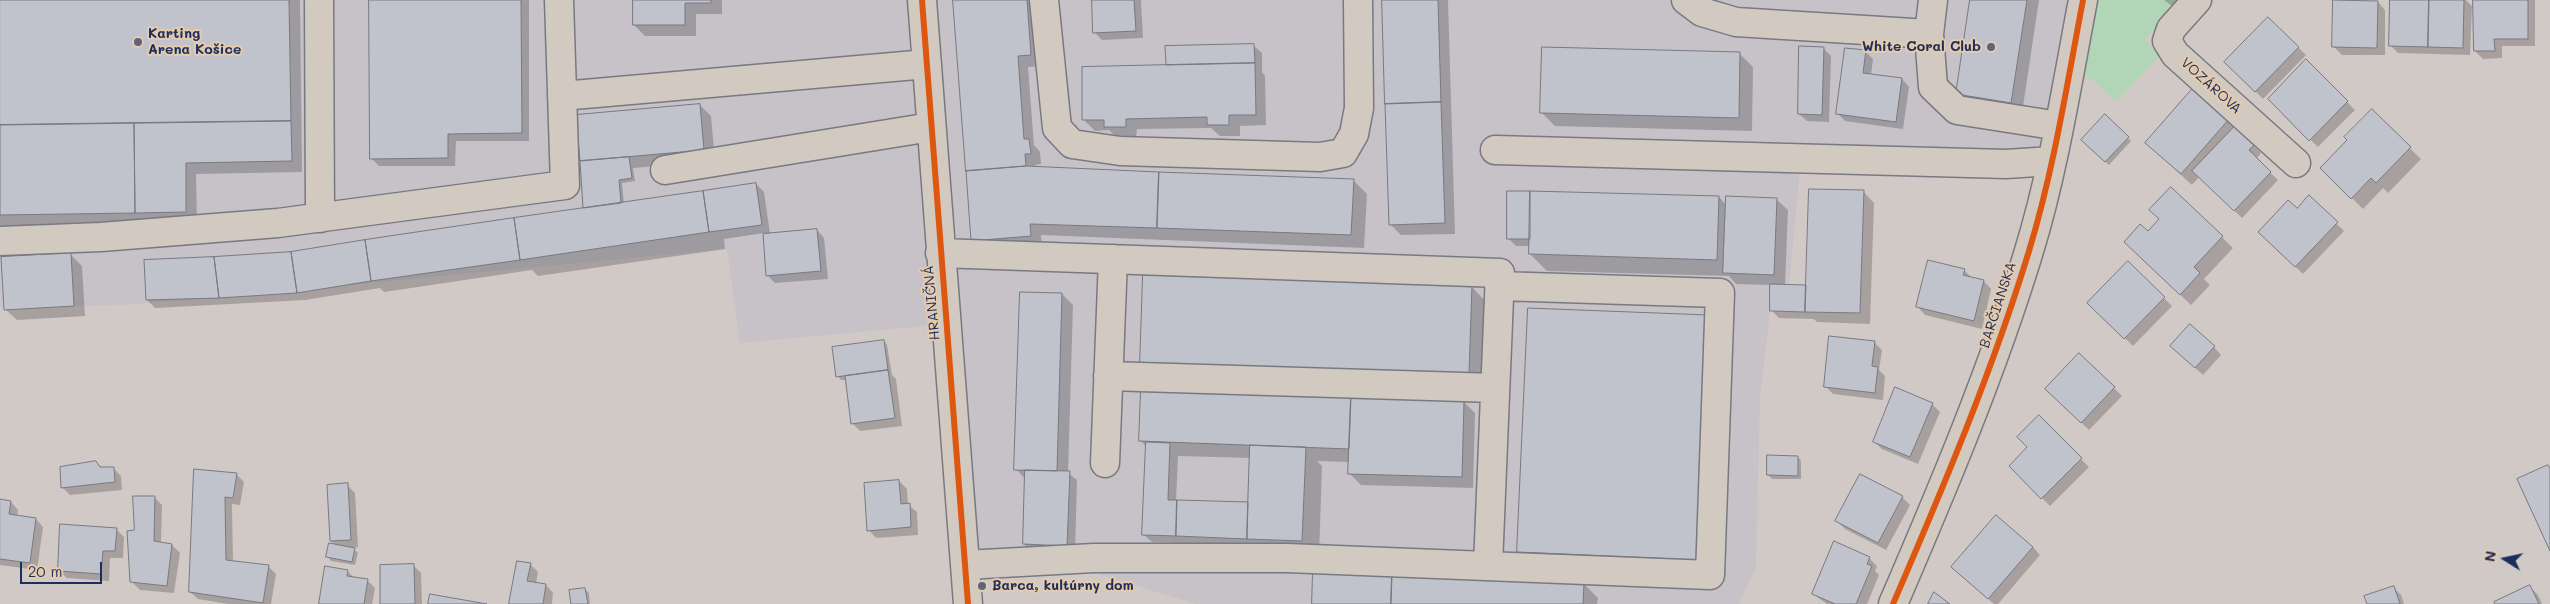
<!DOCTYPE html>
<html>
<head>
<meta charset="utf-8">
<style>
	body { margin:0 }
	#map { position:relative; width:2550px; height:604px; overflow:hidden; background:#d1c9c6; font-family:Mali,sans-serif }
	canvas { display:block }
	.north { position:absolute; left:2480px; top:534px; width:50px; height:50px; -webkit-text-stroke:4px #e5caac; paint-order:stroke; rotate:280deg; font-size:14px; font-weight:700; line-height:20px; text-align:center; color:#1b2f5e }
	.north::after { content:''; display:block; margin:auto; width:18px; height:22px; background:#1b2f5e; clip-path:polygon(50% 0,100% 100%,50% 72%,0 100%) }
	.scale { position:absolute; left:20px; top:562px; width:82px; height:22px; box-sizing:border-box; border:2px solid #1b2f5e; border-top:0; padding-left:6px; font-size:15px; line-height:18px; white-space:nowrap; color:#1b2f5e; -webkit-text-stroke:4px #e5caac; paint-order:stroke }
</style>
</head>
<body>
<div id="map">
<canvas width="2550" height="604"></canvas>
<div class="north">N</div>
<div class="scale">20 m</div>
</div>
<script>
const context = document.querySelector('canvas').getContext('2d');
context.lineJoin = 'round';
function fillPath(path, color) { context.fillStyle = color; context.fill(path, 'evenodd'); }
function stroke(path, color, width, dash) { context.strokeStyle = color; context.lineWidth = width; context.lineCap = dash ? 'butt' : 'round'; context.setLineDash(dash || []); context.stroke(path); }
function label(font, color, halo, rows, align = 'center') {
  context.font = font + ' Mali,sans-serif'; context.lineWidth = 4; context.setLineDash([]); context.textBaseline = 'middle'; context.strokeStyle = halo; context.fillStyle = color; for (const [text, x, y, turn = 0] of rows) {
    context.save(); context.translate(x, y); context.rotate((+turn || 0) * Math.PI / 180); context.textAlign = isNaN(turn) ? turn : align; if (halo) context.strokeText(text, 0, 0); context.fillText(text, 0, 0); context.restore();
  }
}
fillPath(new Path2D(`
	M0 0H2083L2052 161 1801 158 1789 284H1770V311L1760 398 1756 567 1739 604H1196L1081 569 965 565 946 324 740 343 727 249 379 282 295 292 121 305 0 308Z`), '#c6c2c8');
fillPath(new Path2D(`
	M2093 0H2182L2145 39 2160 55 2117 101 2082 72Z`), '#b2d5b8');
fillPath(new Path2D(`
	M0 0H300L302 172 196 174 197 223 0 229Z
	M370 0H529V141H456L455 166H379L371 158Z
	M634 0H722V14H696V36H645L634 25Z
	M954 0H1032L1042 66 1028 67 1034 145 1040 152 1041 164 1035 165 1036 168 1353 180 1367 194 1364 248 1041 235 1042 247 983 251 972 240Z
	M1093 0H1141L1143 38 1102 40 1094 32Z
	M1383 0H1448L1455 234 1401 235 1390 224Z
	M1971 0H2039L2022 113 1968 105 1957 94Z
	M2164 0H2182L2176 9Z
	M2392 0H2466L2472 6 2470 55 2398 53 2390 45Z
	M2484 0H2535V46H2502V58L2483 59 2475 51Z
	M2378 2 2385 10V55H2342L2334 47Z
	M2268 18 2306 55 2263 99 2226 62Z
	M1254 46 1262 53V72L1265 76 1266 125 1240 126V136H1220L1211 128 1137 129 1136 138H1117L1109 130 1095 131 1084 120 1167 66V47Z
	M1823 48 1831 56 1829 122 1807 121 1799 114Z
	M1866 52 1873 59 1871 75 1902 79 1909 87 1903 129 1845 121 1837 113Z
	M1740 54 1753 67 1752 131 1555 126 1541 112Z
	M2306 61 2355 110 2318 147 2269 99Z
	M2194 88 2240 130 2239 132 2261 153 2256 159 2278 180 2242 218 2199 177 2192 185 2158 154Z
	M700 105 711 116 715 161 633 168 635 181 622 183 624 204 756 184 764 192 770 234 817 230 824 238 828 279 775 283 768 276 764 233 724 239 725 249 538 276 532 270 384 292 380 288 305 300 155 308 147 300 291 253 585 209 581 161Z
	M2372 111 2421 159 2388 193 2383 188 2363 209 2322 168 2349 140Z
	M2105 116 2131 141 2109 165 2082 140Z
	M1863 191 1874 203 1870 324 1817 322 1814 319 1779 318 1771 310V285L1736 284 1729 276 1547 271 1530 254V246H1516L1509 239 1719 197 1727 206 1776 199 1788 210 1785 285 1807 286Z
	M2309 197 2344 231 2303 274 2259 232 2297 210Z
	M2148 233 2222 237 2233 248 2204 279 2210 285 2191 305 2137 253Z
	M71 255 82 266 85 316 17 320 5 309Z
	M2128 263 2172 306 2133 346 2089 303Z
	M1964 270 1972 278 1984 281 1991 289 1982 329 1925 315 1918 307Z
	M1472 287 1485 301 1482 388 1155 377Z
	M1062 294 1073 305 1068 473 1077 480 1075 553 1032 552 1024 544 1026 480 1016 469Z
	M1707 316 1711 573 1532 566 1519 552Z
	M884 341 887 345 892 375 896 379 902 426 860 431 852 423 846 380H841L838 376Z
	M1874 342 1882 350 1879 370 1885 376 1883 400 1833 394 1825 386Z
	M2214 347 2221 355 2203 375 2179 353Z
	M2079 354 2122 396 2089 430 2047 389Z
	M1464 402 1475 413 1473 488 1361 485 1350 474V462L1317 461 1322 466 1319 557 1254 546 1152 542 1144 535 1147 447 1141 441ZM1178 456 1251 458 1249 505 1176 501Z
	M1932 404 1940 412 1918 464 1882 449 1874 442Z
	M2039 417 2089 467 2050 506 2010 466 2029 447Z
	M1798 457 1801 461V479H1772L1768 475Z
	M96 462 102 468H113L121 476 122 490 70 495 62 487Z
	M195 470 236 474 244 482 240 505 232 504 233 562 268 566 276 574 271 604H228L198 599 190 592Z
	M899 481 907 489 908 505 917 512 918 535 876 538 869 530Z
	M347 485 355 493 358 547 352 548 358 553 355 565 331 561 328 557 336 546 331 541Z
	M154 497 162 505 161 543 172 545 180 553 174 593 140 590 132 582 135 531Z
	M1902 497 1910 505 1886 550 1845 529 1837 521Z
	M0 500 11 502 18 510 17 517 36 519 43 527 37 570 0 565Z
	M116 529 124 537 123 558H110L109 581 67 578 59 571Z
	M2033 547 2040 555 1998 604H1994L1960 575Z
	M1869 558 1877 566 1875 571 1879 575 1867 604H1827L1813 594Z
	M530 564 538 572 536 584 546 585 553 593 552 604H510Z
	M414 566 421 573 422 604H381Z
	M347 571 355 578 367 580 375 588 372 604H320Z
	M1584 584 1598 598 1597 604H1313Z
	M2393 587 2401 595 2404 604H2368Z
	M2530 587 2538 595 2542 604H2496Z
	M585 589 589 593 590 604H572Z`), '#0003');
const building = new Path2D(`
	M0 0H289L291 121 0 125Z
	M369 0H521L522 133 448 134V158L370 159Z
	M633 0H711V3H685V25H633Z
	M953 0H1027L1031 55 1018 56 1024 139H1029L1031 154H1025L1026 166 966 171Z
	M1092 0H1134L1136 31 1093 33Z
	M1382 0H1438L1441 102 1385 104Z
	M1970 0H2027L2011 103 1956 94Z
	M2333 0 2378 1 2377 48 2332 47Z
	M2390 0H2429L2428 47 2389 46Z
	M2429 0H2464L2463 48 2428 47Z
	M2473 0H2528V39H2494L2495 51H2474Z
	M2268 17 2299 47 2255 92 2224 62Z
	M1254 44 1255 63 1166 65 1165 46Z
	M1799 46 1824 47 1822 115 1798 114Z
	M1542 47 1740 52 1739 118 1540 113Z
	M1845 48 1866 50 1863 73 1902 78 1896 122 1836 114Z
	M2306 59 2348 101 2309 141 2268 99Z
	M1255 63 1256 115H1229V125H1207V117L1126 119V127H1104V120H1082V67Z
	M2194 87 2230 118 2181 174 2145 143Z
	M1441 102 1445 223 1389 225 1385 104Z
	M700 104 704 150 580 161 576 115Z
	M2372 109 2411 147 2376 183 2371 178 2351 199 2320 168 2347 140 2344 137Z
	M2105 114 2129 137 2105 162 2081 140Z
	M291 121 292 161 186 163V212L135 213 134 123Z
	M134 123 135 213 0 215V125Z
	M2235 126 2254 145 2249 150 2271 172 2234 211 2192 171Z
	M629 157 632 178 619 180 621 203 583 208 580 161Z
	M1026 166 1159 172 1157 228 1030 224 1031 236 971 241 966 171Z
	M1159 172 1354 179 1351 235 1157 228Z
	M756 183 762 225 709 232 703 191Z
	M2171 187 2223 236 2194 267 2200 273 2180 295 2124 242 2140 224 2148 231 2159 219 2149 210Z
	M1809 189 1864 190 1860 313 1805 312Z
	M703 191 709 232 520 260 514 218Z
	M1507 191H1530V239H1507Z
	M1530 191 1719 196 1717 260 1529 254Z
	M2309 195 2338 222 2295 267 2258 232 2288 200 2297 208Z
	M1726 196 1777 198 1774 275 1723 273Z
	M514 218 520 260 371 281 365 240Z
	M817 229 821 271 766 276 763 234Z
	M365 240 371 281 297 293 291 252Z
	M291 252 297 293 219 298 214 257Z
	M71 253 74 306 4 310 1 257Z
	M214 257 219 298 146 300 144 260Z
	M1928 260 1965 269 1963 275 1984 280 1974 321 1916 307Z
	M2128 261 2165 297 2124 339 2087 303Z
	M1143 275 1472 285 1469 374 1140 364Z
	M1770 284 1806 285 1805 312 1770 311Z
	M1020 292 1062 293 1057 471 1014 470Z
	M1528 308 1708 315 1698 560 1517 552Z
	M2190 324 2215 346 2195 368 2170 346Z
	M1829 336 1875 341 1872 366 1878 367 1875 393 1824 387Z
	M884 340 888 370 836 377 832 347Z
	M2079 353 2115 387 2081 423 2045 389Z
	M888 370 895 418 851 424 845 376Z
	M1895 387 1933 403 1910 457 1873 442Z
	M1141 389 1351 397 1349 449 1139 441Z
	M1351 397 1464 401 1462 477 1348 474Z
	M2039 415 2082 458 2041 499 2009 466 2027 447 2017 437Z
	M1146 442 1170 443 1168 500H1177L1176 536 1142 535Z
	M1250 445 1306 447 1302 541 1247 539Z
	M1767 455 1798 456V476L1767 475Z
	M96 461 100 467H114L115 482 61 488 60 467Z
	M2548 465 2550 468V551L2517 479Z
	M194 469 237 473 233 498 225 497 226 560 269 565 263 603 189 592Z
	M1025 470 1070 471 1067 546 1023 544Z
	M1860 474 1903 496 1878 543 1835 521Z
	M899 480 901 504 910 503 911 527 867 531 864 483Z
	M348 483 351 540 330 541 327 485Z
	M133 496H155L154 541 172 544 167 586 130 582 127 531 134 530Z
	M0 499 11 501 9 514 36 518 30 563 0 559Z
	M1177 500 1248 502 1247 539 1176 536Z
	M1996 515 2033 547 1988 599 1951 567Z
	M60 524 117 528 115 551H103L101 574 58 571Z
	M1834 541 1870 557 1867 564 1872 566 1856 604H1835L1812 594Z
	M329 543 355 548 352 562 326 557Z
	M517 561 531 563 527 581 546 584 543 604H509Z
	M414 564 415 604H380V565Z
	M325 566 348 570 347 576 368 579 364 604H319Z
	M1313 571 1392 575 1391 604H1312Z
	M1392 575 1584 583 1583 604H1391Z
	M2530 585 2539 604H2495L2494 602Z
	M2394 586 2400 604H2367L2364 596Z
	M585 588 588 604H571L569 590Z
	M1934 592 1950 604H1928Z
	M430 594 487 604H428Z`);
fillPath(building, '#c0c2cc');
stroke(building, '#797981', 1);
const minor = new Path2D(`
	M319 0 320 218
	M922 0 968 604
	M1044 0 1057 128 1072 144 1120 151 1320 157 1343 153 1354 134 1359 108 1358 0
	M1686 0 1702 12 1736 22 1929 34 1933 0
	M2197 0 2171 29 2167 41 2175 54 2296 163
	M1929 34 1933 87 1957 110 2059 126
	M562 96 927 64
	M1495 150 2006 164 2052 161
	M665 170 931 127
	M0 241 101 237 278 223 565 185 559 0
	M940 253 1500 273 1488 566
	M1108 376 1495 388
	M1105 463 1113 259
	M965 565 1094 558H1287L1710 575 1720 293 1499 286
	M1893 604C1943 488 1992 372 2029 251 2054 169 2067 84 2083 0`);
stroke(minor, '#797981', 31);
stroke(minor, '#d2c9c0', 28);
stroke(new Path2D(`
	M922 0 968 604
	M1893 604C1943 488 1992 372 2029 251 2054 169 2067 84 2083 0`), '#de5710', 6);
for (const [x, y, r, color] of [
	[138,42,5,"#5b6582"],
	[1991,47,5,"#5b6582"],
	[982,586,5,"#5b6582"]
]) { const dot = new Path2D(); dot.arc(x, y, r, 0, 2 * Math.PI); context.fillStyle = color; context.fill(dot); stroke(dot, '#e5caac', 2); }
label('bold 14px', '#1b2f5e', '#e5caac', [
	["Karting",148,34],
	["Arena Košice",148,50],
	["White Coral Club",1981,47,"right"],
	["Barca, kultúrny dom",992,586]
], 'left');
label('14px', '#1b2f5e', '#e5caac', [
	["VOZÁROVA",2211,86,42],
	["HRANIČNÁ",932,303,-95],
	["BARČIANSKA",1998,305,-72]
]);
</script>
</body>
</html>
